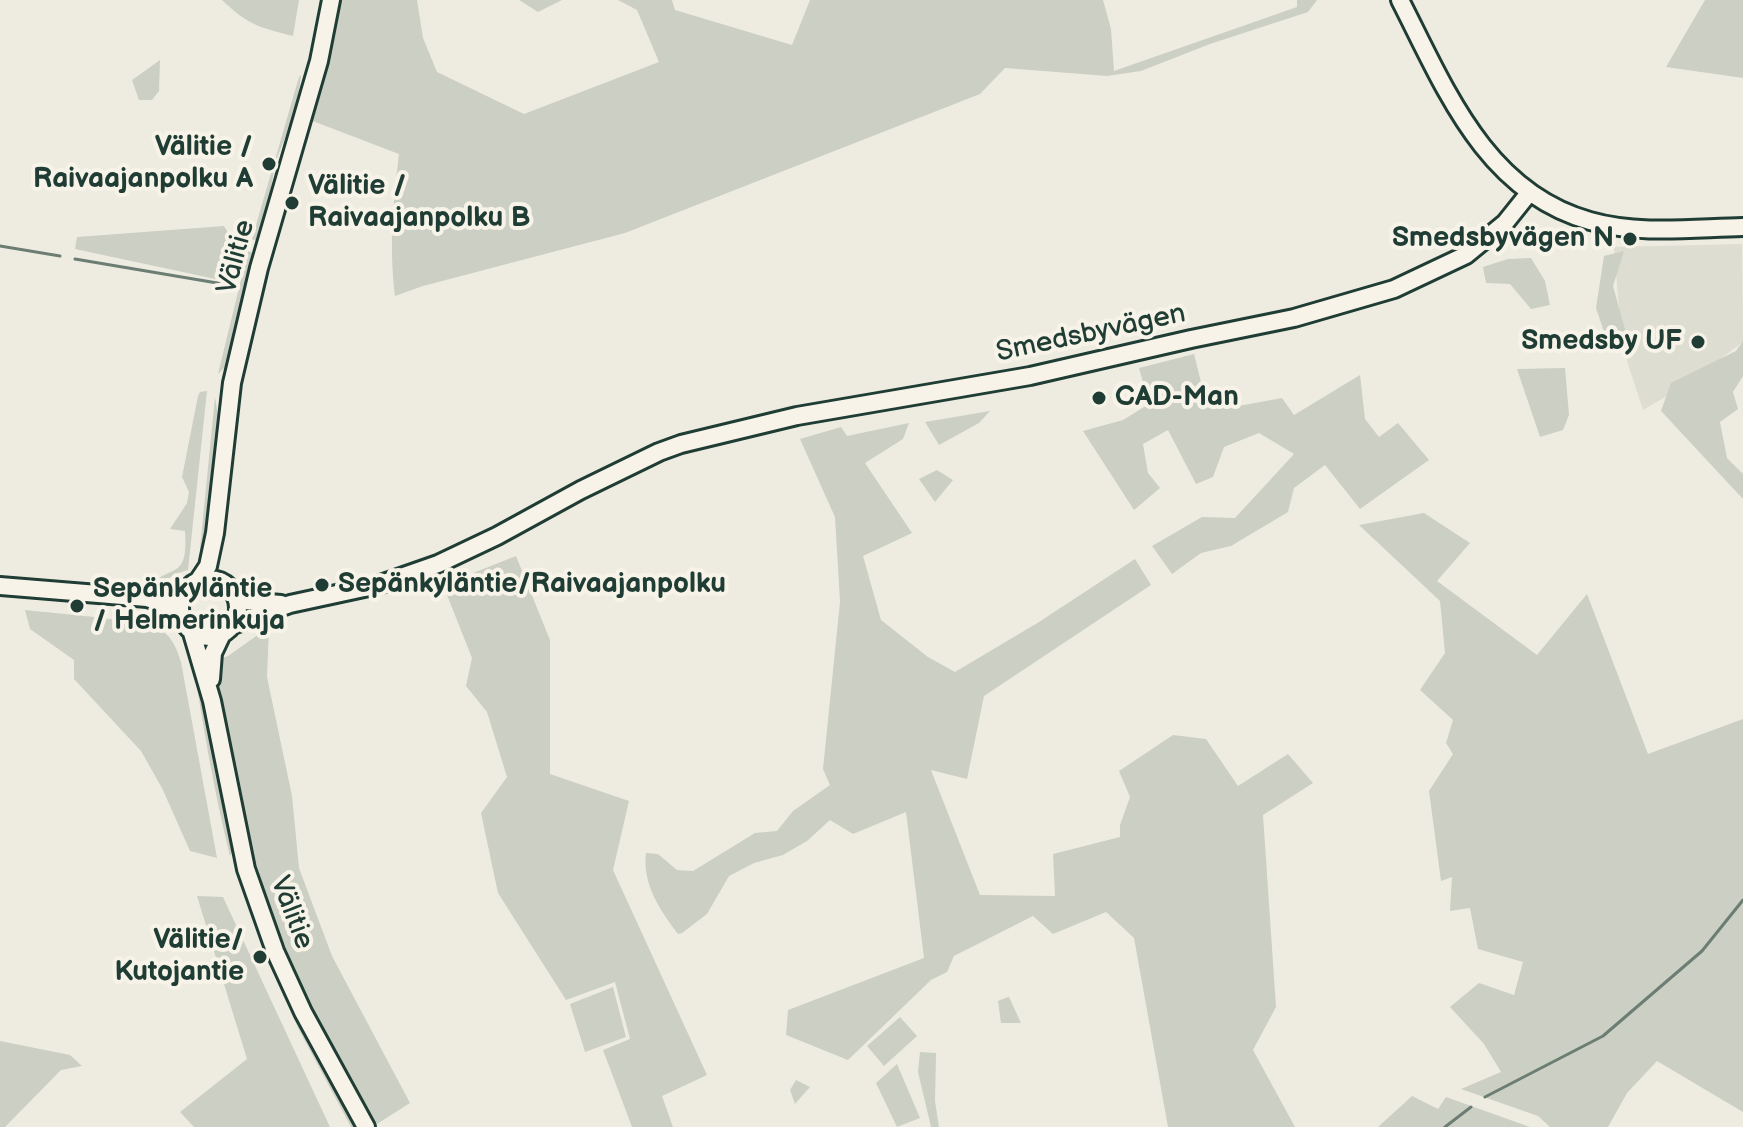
<!DOCTYPE html>
<html>
<head>
<meta charset="utf-8">
<style>
	body { margin:0 }
	canvas { display:block; background:#eeece1 }
</style>
</head>
<body>
<canvas width="1743" height="1127"></canvas>
<script>
const context = document.querySelector('canvas').getContext('2d');
context.lineJoin = 'round';
function fillPath(path, color) { context.fillStyle = color; context.fill(path, 'evenodd'); }
function stroke(path, color, width, dash) { context.strokeStyle = color; context.lineWidth = width; context.lineCap = dash ? 'butt' : 'round'; context.setLineDash(dash || []); context.stroke(path); }
function label(font, color, halo, rows, align = 'center') {
  context.font = font + ' "Balsamiq Sans",sans-serif'; context.lineWidth = 8; context.setLineDash([]); context.textBaseline = 'middle'; context.strokeStyle = halo; context.fillStyle = color; for (const [text, x, y, turn = 0] of rows) {
    context.save(); context.translate(x, y); context.rotate((+turn || 0) * Math.PI / 180); context.textAlign = isNaN(turn) ? turn : align; if (halo) context.strokeText(text, 0, 0); context.fillText(text, 0, 0); context.restore();
  }
}
fillPath(new Path2D(`
	M1742 244 1743 342 1684 386 1643 410 1622 346 1614 247Z`), '#ddddd2');
fillPath(new Path2D(`
	M222 0H299L293 36C258 27 248 25 222 0Z
	M338 0H417L423 38 437 72 524 114 659 62 637 10 618 0H672L675 10 792 45 810 0H1103L1111 29 1114 71 1297 7V0H1317L1308 12 1210 44 1141 71 1107 76 1005 68 980 94 625 233 423 286 395 296C389 246 393 204 399 154L310 120Z
	M519 0H562L538 12Z
	M1705 0H1743V78L1666 67Z
	M160 60 159 91 152 100H139L132 80Z
	M301 75 297 109 276 160 269 199 257 241 252 239 299 77Z
	M224 226 233 241 220 280 75 249 77 237Z
	M248 251 253 253 227 365 218 374Z
	M1624 251 1613 286 1626 333 1606 338 1596 308 1604 256Z
	M1531 258 1545 281 1550 305 1531 309 1510 284 1486 283 1483 267 1508 259Z
	M1743 341V376L1733 392 1738 409 1720 422 1727 458 1743 474V499L1661 411 1671 383 1736 351Z
	M1194 354 1207 406 1233 407 1282 398 1294 415 1360 375 1365 419 1379 437 1398 423 1429 460 1360 509 1325 465 1294 488 1288 512 1231 546 1201 553 1172 574 1152 546 1202 517 1235 518 1294 454 1259 433 1224 447 1213 477 1196 484 1168 430 1143 444 1148 473 1160 488 1134 510 1083 431 1123 420 1149 404 1139 368Z
	M1565 368 1569 415 1563 430 1540 437 1517 369Z
	M207 391 188 570C175 574 164 577 164 592L146 591C167 561 189 585 185 531L170 529 187 503 189 492 182 477 198 396 200 392Z
	M215 397 218 415 206 559 201 556 200 548Z
	M990 411 979 423 939 445 925 422Z
	M909 423 903 439 865 463 912 533 863 556 881 620 928 657 955 672 1039 622 1135 559 1151 585 984 696 967 779 931 770 980 895 1055 896 1053 854 1120 837V825L1130 797 1119 771 1173 735 1206 739 1238 786 1288 754 1313 783 1263 815 1276 1007 1253 1050 1295 1127H1168L1134 938 1106 912 1053 934 1033 916 954 956 947 972 931 980 848 1060 786 1035 788 1010 924 958 906 812 853 834 830 820 807 841 783 855 754 863 729 876 707 914 682 933 678 934C660 910 642 884 646 853L658 854 677 870 693 871 755 833 777 831 793 811 830 785 823 769 840 602 835 517 800 439 841 427 847 436Z
	M937 470 953 480 935 502 919 479Z
	M1424 513 1470 543 1437 581 1537 655 1587 594 1648 754 1743 719V1112L1657 1061 1627 1093 1608 1127H1550L1538 1116 1461 1089 1501 1072 1484 1044 1450 1007 1479 983 1514 995 1523 962 1478 949 1470 908 1450 911 1452 877 1441 881 1429 791 1453 754 1446 743 1453 720 1420 690 1445 653 1440 601 1359 525Z
	M516 556 550 640V774L629 801 613 870 707 1075 662 1096 673 1127H632L603 1050 630 1039 615 982 566 1000 498 893 481 813 507 777 487 712 466 686 472 658 443 585Z
	M25 610C50 613 147 620 162 631 173 638 177 650 181 662L217 858 190 851 162 788 141 751 74 679V660L30 629Z
	M269 627 267 677 292 796 299 868 332 956 410 1103 377 1124 309 1005 267 902 237 795 220 700 217 660 228 656Z
	M196 660 234 847 230 856C214 791 203 727 193 661Z
	M197 896 223 897 330 1127H194L180 1112 247 1059Z
	M274 971 356 1127H351L298 1028Z
	M613 987 626 1037 585 1052 570 1004Z
	M1008 997H1009L1021 1023H1001L998 1001Z
	M900 1017 917 1036 884 1066 867 1046Z
	M0 1041 70 1055 82 1066 61 1070 5 1127H0Z
	M920 1052 936 1053 935 1101 939 1127H931L918 1072Z
	M897 1064 920 1118 897 1127 876 1083Z
	M796 1080 810 1087 795 1104 790 1090Z
	M1412 1096 1438 1109 1446 1097 1530 1127H1378Z`), '#cccfc4');
stroke(new Path2D(`
	M0 246 60 256
	M75 259 229 285
	M1485 1097 1603 1036 1702 951 1743 900
	M1445 1127 1471 1107`), '#6c7e74', 3);
const secondary = new Path2D(`
	M1400 0C1445 88 1485 192 1590 221 1639 235 1693 228 1743 227
	M180 608a29 29 0 1 1 58 0a29 29 0 1 1-58 0Z
	M198 581 208 566 215 533 232 383 259 268 319 61 331 0
	M0 586 147 598 167 604 179 611
	M233 592 245 601 281 604
	M233 625 290 604 378 585 438 564 497 536 581 490 659 452 681 444 797 416 1030 376 1191 339 1294 318 1394 289 1466 255 1505 223 1529 193
	M192 633 212 701 246 869 275 951 303 1012 366 1127
	M211 679 213 653 222 634`);
stroke(secondary, '#1f3d34', 22);
stroke(secondary, '#f7f3e8', 16);
for (const [x, y, r, color] of [
	[269,164,8,"#1f3d34"],
	[292,203,8,"#1f3d34"],
	[1630,239,8,"#1f3d34"],
	[1698,342,8,"#1f3d34"],
	[1099,398,8,"#1f3d34"],
	[322,585,8,"#1f3d34"],
	[77,606,8,"#1f3d34"],
	[260,957,8,"#1f3d34"]
]) { const dot = new Path2D(); dot.arc(x, y, r, 0, 2 * Math.PI); context.fillStyle = color; context.fill(dot); stroke(dot, '#f7f3e8', 3); }
label('bold 28px', '#1f3d34', '#f7f3e8', [
	["Välitie /",253,148],
	["Raivaajanpolku A",253,180],
	["Välitie /",308,187,"left"],
	["Raivaajanpolku B",308,219,"left"],
	["Smedsbyvägen N",1614,239],
	["Smedsby UF",1682,342],
	["CAD-Man",1115,398,"left"],
	["Sepänkyläntie/Raivaajanpolku",338,585,"left"],
	["Sepänkyläntie",93,590,"left"],
	["/ Helmerinkuja",93,622,"left"],
	["Välitie/",244,941],
	["Kutojantie",244,973]
], 'right');
label('28px', '#1f3d34', '#f7f3e8', [
	["Välitie",237,257,-75],
	["Smedsbyvägen",1091,334,-12],
	["Välitie",291,913,69]
]);
</script>
</body>
</html>
